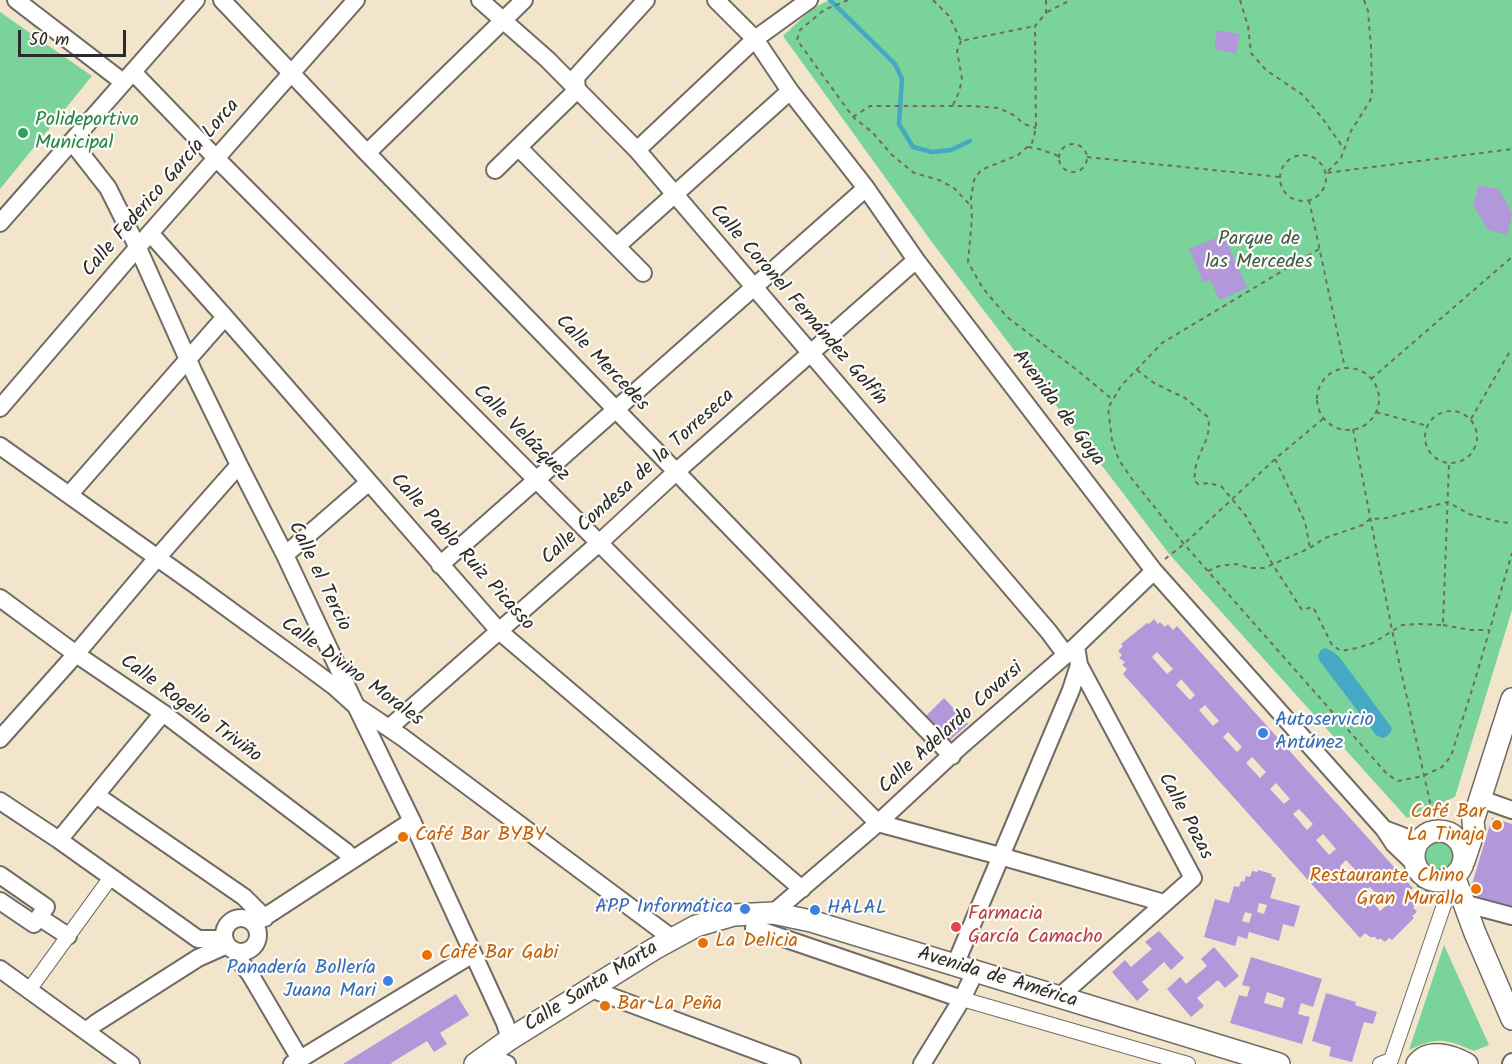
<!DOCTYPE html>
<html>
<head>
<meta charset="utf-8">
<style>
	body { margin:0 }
	#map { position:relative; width:1512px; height:1064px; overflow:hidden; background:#f2e5cb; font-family:Kalam,sans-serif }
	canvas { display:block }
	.scale { position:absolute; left:18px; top:30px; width:108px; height:27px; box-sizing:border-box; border:3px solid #2b2b2b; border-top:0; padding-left:8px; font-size:18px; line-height:21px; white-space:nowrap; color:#2b2b2b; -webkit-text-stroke:4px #fdfcf7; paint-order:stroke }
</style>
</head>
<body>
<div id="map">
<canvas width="1512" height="1064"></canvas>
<div class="scale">50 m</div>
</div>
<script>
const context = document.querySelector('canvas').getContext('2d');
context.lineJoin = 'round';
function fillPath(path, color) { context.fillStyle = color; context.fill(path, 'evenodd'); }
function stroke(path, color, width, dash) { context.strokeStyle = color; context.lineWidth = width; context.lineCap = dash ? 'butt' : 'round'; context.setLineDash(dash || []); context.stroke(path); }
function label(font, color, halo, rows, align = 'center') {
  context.font = font + ' Kalam,sans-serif'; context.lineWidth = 4.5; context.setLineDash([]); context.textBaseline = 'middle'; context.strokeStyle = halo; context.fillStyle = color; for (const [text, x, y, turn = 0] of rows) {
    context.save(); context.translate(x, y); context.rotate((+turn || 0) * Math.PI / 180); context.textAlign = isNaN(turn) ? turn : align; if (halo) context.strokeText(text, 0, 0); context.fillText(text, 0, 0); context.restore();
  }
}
fillPath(new Path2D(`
	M829 0H1512V610L1455 797 1407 818 1170 555 934 245 783 36 812 9Z
	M0 12 92 76 0 189Z
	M1424 857a15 15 0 1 1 30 0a15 15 0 1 1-30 0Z
	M1444 945 1489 1045 1474 1051C1446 1039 1438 1036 1409 1050Z`), '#79d39a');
fillPath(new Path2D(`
	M1325 648 1332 651 1340 658 1392 728C1390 734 1388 736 1382 738L1376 735 1319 660 1318 655 1321 650Z`), '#45a8c5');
stroke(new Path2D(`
	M830 0 895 64 902 79 899 124 913 147 932 152 951 150 970 141`), '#45a8c5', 4.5);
fillPath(new Path2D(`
	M1217 30 1240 34 1236 54 1214 49Z
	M1479 185 1499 189 1512 214 1507 235 1488 230 1473 205Z
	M1224 235 1247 288 1219 300 1210 280 1203 282 1189 249Z
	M1154 619 1158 624 1160 622 1165 627 1168 624 1173 630 1177 626 1413 888 1409 892 1413 897 1410 899 1416 905 1413 907 1417 912 1412 916 1414 918 1392 940 1389 938 1385 942 1380 938 1378 940 1375 937H1370L1365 933 1360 938 1123 674 1127 669 1122 665 1125 662 1119 658 1122 655 1118 651 1123 646 1121 644 1147 623 1149 624ZM1157 652 1173 669 1167 674 1152 657ZM1181 679 1195 695 1190 700 1176 685ZM1205 705 1219 721 1213 726 1199 710ZM1228 732 1242 747 1237 752 1223 737ZM1252 757 1266 772 1260 778 1246 763ZM1276 783 1290 799 1284 804 1270 789ZM1299 809 1313 824 1307 830 1293 814ZM1323 834 1336 849 1329 855 1316 840ZM1346 860 1360 875 1354 881 1340 866ZM1370 887 1387 905 1380 911 1364 892Z
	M944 698 968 724 950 740 926 716Z
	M1492 818 1512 824V907L1469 894Z
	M1258 870 1272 874 1271 876 1276 878 1270 898 1300 906 1294 927 1283 924 1279 941 1249 932 1247 939 1238 936 1235 946 1204 937 1215 899 1229 903 1234 886 1239 887 1241 881 1244 882 1246 876 1250 877 1252 871 1258 872ZM1259 903 1267 905 1264 914 1257 912ZM1245 912 1252 914 1249 923 1242 921Z
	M1159 931 1184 958 1171 970 1164 962 1142 982 1149 990 1137 1001 1112 972 1125 960 1131 967 1152 949 1145 942Z
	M1214 947 1239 976 1225 988 1218 980 1197 998 1204 1006 1191 1017 1167 989 1180 977 1186 984 1207 966 1201 959Z
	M1251 957 1322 979 1313 1007 1301 1003 1298 1014 1310 1017 1302 1044 1230 1023 1239 995 1247 997 1250 987 1242 985ZM1267 992 1285 998 1282 1008 1264 1003Z
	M1326 993 1356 1002 1355 1005 1377 1012 1373 1024 1364 1022 1352 1062 1329 1056 1331 1047 1312 1041Z
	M456 994 469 1015 440 1033 447 1044 434 1052 427 1041 391 1063 392 1064H343Z`), '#b297da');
const pedestrian = new Path2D(`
	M29 990 111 877
	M962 999 1188 1064
	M1380 1064 1391 1060 1446 899`);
const minor = new Path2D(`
	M16 0 123 82
	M222 0 367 153 952 756
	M480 0 547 59 637 150 1049 632 1066 655
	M716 0 755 39 790 91 866 188 916 260 1154 571 1384 829 1394 844 1416 865
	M133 72 216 158 878 823 1000 856 1164 903
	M72 142 108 188 138 248 194 373 239 465 285 555 356 706 412 821 505 1023 510 1039
	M519 148 643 273
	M637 150 755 39 809 0
	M367 153 524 0
	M495 170 577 90 576 77 646 0
	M0 223 196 0
	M150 233 225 317 499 631 802 889
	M617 246 790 91
	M0 408 150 233 356 0
	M0 446 197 586 304 664 335 687 356 706 402 737 673 939
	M69 495 225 317
	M285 555 369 482
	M440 565 866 188
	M0 598 76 654 163 713 345 851 353 859
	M390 727 599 543 677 471 916 260
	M0 739 76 654 157 558 239 465
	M96 795 244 897 265 918
	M1481 799 1512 810
	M0 801 59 840 198 939H224
	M1384 829 1408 838 1420 841
	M59 840 163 713
	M0 875 46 907 34 924 0 901
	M1463 903 1512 916
	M773 913 878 823 962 745 1076 646 1154 571
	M39 917 68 936
	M224 935a17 17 0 1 1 34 0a17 17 0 1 1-34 0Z
	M257 922 412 821
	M754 928 962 999
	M238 952 242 964 250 974 300 1059
	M955 965 1071 690 1079 665
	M0 969 131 1064
	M591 989 792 1064
	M1058 998 1193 878 1079 665 1076 646
	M86 1031 96 1023 198 958 227 945
	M487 1056 507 1064
	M292 1064 473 954
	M922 1064 962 999 975 972
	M1511 1064 1512 1062`);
const tertiary = new Path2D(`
	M1414 856a25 25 0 1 1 50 0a25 25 0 1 1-50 0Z
	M1464 861 1474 831 1473 821 1512 699
	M1454 876 1475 933 1512 1019
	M475 1064 510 1039 654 949 696 926 734 915 773 913 811 921 1279 1064
	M1417 1064C1429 1048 1452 1056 1467 1064`);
stroke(pedestrian, '#716c63', 16);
stroke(minor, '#716c63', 20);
stroke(tertiary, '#716c63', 24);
stroke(new Path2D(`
	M848 0 824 10 800 30 797 40 853 117 872 132 892 155 914 173 939 180 954 188 971 206
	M933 0 949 16 961 41 1035 26
	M1046 0V13L1035 26 1036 128 1032 143 1018 155 981 170 974 180 971 198 972 218 968 262 982 287 1007 317 1077 370 1113 400
	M1240 0 1248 26 1251 53 1266 70 1303 95 1323 119 1344 149
	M1364 0 1368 11 1371 47 1372 91 1370 101 1351 131 1341 158 1326 173 1512 149
	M1047 12 1071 0
	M953 105 959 92 962 79 957 51 961 41
	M853 117 870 106H971L999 108 1015 116 1024 124 1036 128
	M1059 158a14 14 0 1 1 28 0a14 14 0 1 1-28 0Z
	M1028 147 1039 149 1059 156
	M1280 178a23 23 0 1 1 46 0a23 23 0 1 1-46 0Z
	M1087 157 1280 177
	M1309 200 1345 368
	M1319 249 1162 343 1121 386 1108 408 1112 440 1119 460 1132 479 1184 544 1387 774 1398 781 1423 776 1442 767 1451 756 1475 680 1512 553
	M1317 399a31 31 0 1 1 62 0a31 31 0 1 1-62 0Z
	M1137 370 1154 383 1185 398 1208 417C1212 436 1201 447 1196 465 1195 470 1195 475 1194 480L1198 484 1210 483 1222 487 1246 516 1273 565 1302 610 1313 607 1332 645 1341 651 1357 648 1373 643 1402 625 1420 624 1443 625 1449 463
	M1371 379 1512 257
	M1425 437a26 26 0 1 1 52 0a26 26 0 1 1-52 0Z
	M1376 412 1428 426
	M1471 419 1510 351 1512 352
	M1353 429 1392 630 1431 807
	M1275 459 1305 522 1310 548
	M1165 559 1184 544 1275 459 1324 418
	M1208 571 1219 566 1236 564 1251 568H1264L1310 548 1325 538 1363 525 1370 519 1386 518 1448 502 1469 514 1500 522 1512 523
	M1443 625 1470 630H1489
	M1411 879 1418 886 1433 894`), '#716c63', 2, [4.5, 4.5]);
stroke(pedestrian, '#fff', 14);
stroke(minor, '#fff', 16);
stroke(tertiary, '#fff', 21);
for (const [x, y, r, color] of [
	[23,133,6,"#2e9e5b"],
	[1263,733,6,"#3f7fe0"],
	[1497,825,6,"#e8710a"],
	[403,837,6,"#e8710a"],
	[1476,889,6,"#e8710a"],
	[745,909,6,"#3f7fe0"],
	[815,910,6,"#3f7fe0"],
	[956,927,6,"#e0444e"],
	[703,943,6,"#e8710a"],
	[427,955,6,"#e8710a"],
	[388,981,6,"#3f7fe0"],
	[605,1006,6,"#e8710a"]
]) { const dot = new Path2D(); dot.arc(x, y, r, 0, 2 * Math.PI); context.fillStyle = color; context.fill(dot); stroke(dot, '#fdfcf7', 2); }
label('20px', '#27864d', '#fdfcf7', [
	["Polideportivo",35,122],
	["Municipal",35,145]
], 'left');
label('20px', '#2b2b2b', '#fdfcf7', [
	["Calle Federico García Lorca",162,189,-49],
	["Calle Coronel Fernández Golfín",797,306,49],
	["Calle Mercedes",601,364,46],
	["Avenida de Goya",1057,409,53],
	["Calle Velázquez",520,434,45],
	["Calle Condesa de la Torreseca",639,478,-42],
	["Calle Pablo Ruiz Picasso",461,553,48],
	["Calle el Tercio",318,577,64],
	["Calle Divino Morales",351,673,36],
	["Calle Rogelio Triviño",190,710,36],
	["Calle Adelardo Covarsi",952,729,-42],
	["Calle Pozas",1184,817,62],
	["Avenida de América",997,979,17],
	["Calle Santa Marta",592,988,-32]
]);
label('20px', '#425d4c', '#fdfcf7', [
	["Parque de",1259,241],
	["las Mercedes",1259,264]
]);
label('20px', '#366cbe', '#fdfcf7', [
	["Autoservicio",1275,722],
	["Antúnez",1275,745],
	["APP Informática",733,909,"right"],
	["HALAL",827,910],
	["Panadería Bollería",376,970,"right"],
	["Juana Mari",376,993,"right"]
], 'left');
label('20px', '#c56008', '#fdfcf7', [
	["Café Bar",1485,814,"right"],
	["La Tinaja",1485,837,"right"],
	["Café Bar BYBY",415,837],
	["Restaurante Chino",1464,878,"right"],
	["Gran Muralla",1464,901,"right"],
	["La Delicia",715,943],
	["Café Bar Gabi",439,955],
	["Bar La Peña",617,1006]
], 'left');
label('20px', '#be3a42', '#fdfcf7', [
	["Farmacia",968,916],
	["García Camacho",968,939]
], 'left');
</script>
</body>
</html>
